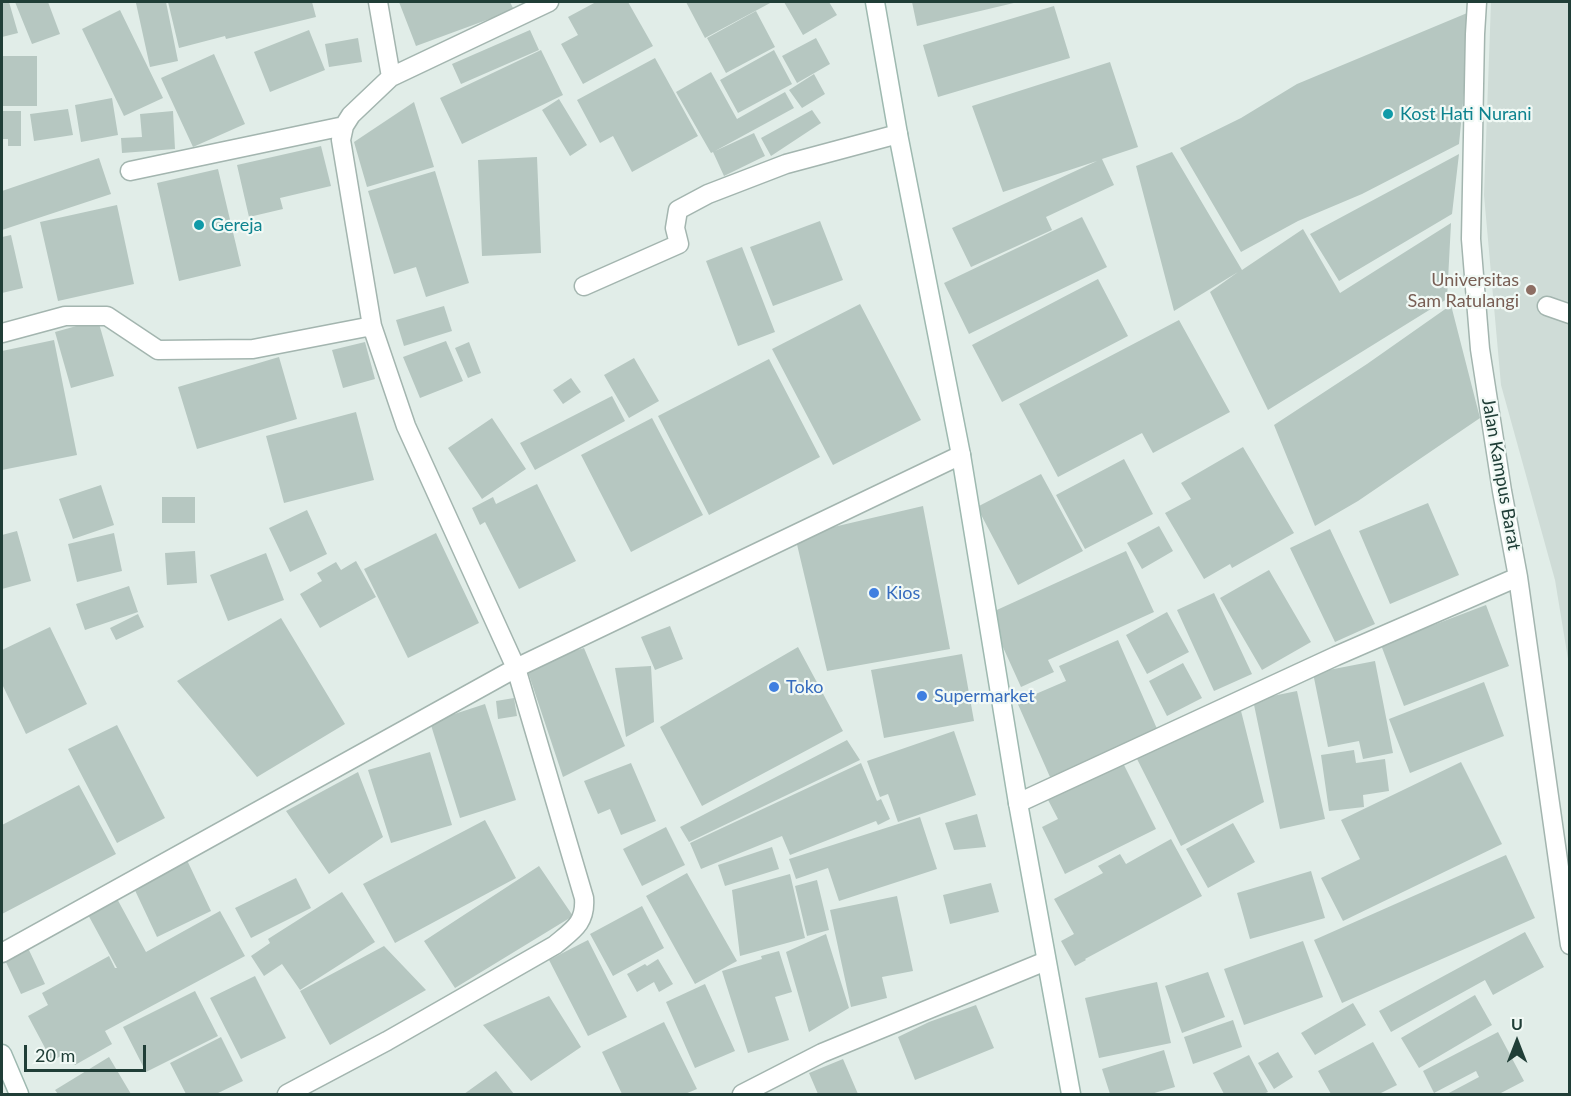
<!DOCTYPE html>
<html>
<head>
<meta charset="utf-8">
<style>
	body { margin:0 }
	#map { position:relative; width:1571px; height:1096px; overflow:hidden; background:#e1ede8; font-family:Lato,sans-serif }
	canvas { display:block }
	.frame { position:absolute; inset:0; border:3px solid #203e37; pointer-events:none }
	.north { position:absolute; left:1487px; top:1012px; width:60px; height:60px; -webkit-text-stroke:4px #f1f9f5; paint-order:stroke; rotate:0deg; font-size:16px; font-weight:700; line-height:24px; text-align:center; color:#203e37 }
	.north::after { content:''; display:block; margin:auto; width:21px; height:27px; background:#203e37; clip-path:polygon(50% 0,100% 100%,50% 72%,0 100%) }
	.scale { position:absolute; left:24px; top:1045px; width:122px; height:27px; box-sizing:border-box; border:3px solid #203e37; border-top:0; padding-left:8px; font-size:18px; line-height:21px; white-space:nowrap; color:#203e37; -webkit-text-stroke:4px #f1f9f5; paint-order:stroke }
</style>
</head>
<body>
<div id="map">
<canvas width="1571" height="1096"></canvas>
<div class="frame"></div>
<div class="north">U</div>
<div class="scale">20 m</div>
</div>
<script>
const context = document.querySelector('canvas').getContext('2d');
context.lineJoin = 'round';
function fillPath(path, color) { context.fillStyle = color; context.fill(path, 'evenodd'); }
function stroke(path, color, width, dash) { context.strokeStyle = color; context.lineWidth = width; context.lineCap = dash ? 'butt' : 'round'; context.setLineDash(dash || []); context.stroke(path); }
function label(font, color, halo, rows, align = 'center') {
  context.font = font + ' Lato,sans-serif'; context.lineWidth = 4.5; context.setLineDash([]); context.textBaseline = 'middle'; context.strokeStyle = halo; context.fillStyle = color; for (const [text, x, y, turn = 0] of rows) {
    context.save(); context.translate(x, y); context.rotate((+turn || 0) * Math.PI / 180); context.textAlign = isNaN(turn) ? turn : align; if (halo) context.strokeText(text, 0, 0); context.fillText(text, 0, 0); context.restore();
  }
}
fillPath(new Path2D(`
	M1491 2H1569V665L1555 580 1501 385 1484 195Z`), '#cfdcd7');
fillPath(new Path2D(`
	M2 2H9L18 33 2 37Z
	M15 2H48L60 34 32 44Z
	M146 2H166L178 61 150 67 136 3Z
	M168 2H312L316 17 226 39 225 36 179 48Z
	M399 2H510L514 10 416 46Z
	M596 2H628L653 46 583 84 561 44 578 35 568 17Z
	M686 2H772L705 38Z
	M784 2H829L837 15 803 35Z
	M912 2H1018L917 26Z
	M1054 6 1070 58 938 97 923 45Z
	M120 10 163 98 124 116 82 29Z
	M756 11 775 47 726 73 707 38Z
	M1472 11 1459 144 1362 194 1298 221 1241 252 1180 148 1241 118 1297 84Z
	M309 30 325 70 270 92 254 52Z
	M530 30 539 50 461 84 452 64Z
	M358 38 362 62 329 67 325 44Z
	M816 38 830 64 797 83 782 56Z
	M541 50 563 95 462 144 440 98Z
	M774 50 792 84 738 113 720 80Z
	M214 54 245 124 193 147 161 78Z
	M2 56H37V106H2Z
	M655 58 698 136 632 172 613 136 600 143 577 100Z
	M1110 62 1138 147 1102 159 1114 185 1046 217 1052 230 971 267 952 228 1097 161 1003 192 972 106Z
	M711 72 737 119 785 92 794 108 715 151 754 133 765 156 724 176 713 152 711 153 676 92Z
	M814 74 825 94 802 108 789 90Z
	M112 98 118 135 81 142 75 105Z
	M559 99 587 145 570 156 542 110Z
	M414 102 434 167 367 187 354 142Z
	M68 109 73 135 34 141 30 114Z
	M812 110 821 123 771 156 761 138Z
	M2 111H21V146H8V139H2Z
	M173 111 175 149 122 153 121 138 142 137 140 114Z
	M321 146 331 186 280 198 283 209 249 217 237 165Z
	M1172 152 1242 270 1303 229 1340 293 1451 223 1447 299 1268 410 1210 292 1238 272 1174 311 1136 166Z
	M1459 154 1452 214 1339 281 1310 234Z
	M537 157 541 253 482 256 478 160Z
	M99 158 111 194 2 230V191Z
	M218 169 241 266 179 281 157 183Z
	M435 171 469 283 426 297 416 267 394 274 368 191Z
	M117 205 134 284 58 301 40 222Z
	M1082 217 1107 267 969 334 944 283Z
	M820 221 843 280 773 306 750 247Z
	M11 235 23 288 2 293V237Z
	M742 247 775 332 738 346 706 261Z
	M1098 279 1128 336 1002 402 972 345Z
	M860 304 921 420 833 465 772 349Z
	M1451 305 1480 418 1358 501 1315 526 1274 425 1367 364Z
	M444 306 452 331 404 346 396 320Z
	M98 320 114 376 71 388 55 332Z
	M1179 320 1230 412 1153 453 1142 433 1058 477 1019 404Z
	M54 340 77 455 2 470V351Z
	M446 341 463 381 420 398 403 357Z
	M365 342 375 379 343 388 332 350Z
	M469 342 481 373 468 378 455 348Z
	M279 357 297 419 197 449 178 387Z
	M634 358 659 401 629 418 604 375Z
	M769 359 820 457 709 515 658 416Z
	M571 378 581 392 563 404 553 390Z
	M612 396 625 421 535 470 520 443Z
	M356 412 374 480 284 503 266 436Z
	M492 418 526 469 482 499 448 448Z
	M652 418 703 515 631 552 581 455Z
	M1243 447 1294 533 1232 568 1230 564 1204 579 1165 513 1191 499 1181 483Z
	M1124 459 1153 514 1085 549 1056 495Z
	M1041 474 1083 551 1018 585 977 507Z
	M537 484 576 561 519 589 485 522 480 525 472 508 493 497 496 504Z
	M101 485 114 525 73 539 59 499Z
	M162 497H195V523H162Z
	M1428 503 1459 575 1390 604 1359 531Z
	M923 506 950 649 827 671 795 536Z
	M307 510 327 554 290 572 269 528Z
	M1159 526 1173 551 1142 569 1127 543Z
	M1330 529 1375 624 1335 642 1290 548Z
	M17 531 31 581 2 589V535Z
	M114 533 122 571 77 582 68 544Z
	M436 533 479 623 408 658 364 569Z
	M195 551 197 583 167 585 165 553Z
	M1126 551 1154 612 1048 660 1054 672 1021 687 988 614Z
	M266 553 284 600 228 621 210 575Z
	M356 561 376 597 320 628 300 594 322 581 317 573 336 562 341 570Z
	M1269 570 1311 642 1262 670 1220 598Z
	M129 586 138 612 85 630 76 604Z
	M1214 593 1252 674 1214 691 1177 610Z
	M1486 605 1509 666 1404 706 1381 645Z
	M1167 612 1189 652 1147 674 1126 635Z
	M138 614 144 627 116 640 110 628Z
	M281 618 345 724 257 777 177 681Z
	M670 626 683 659 655 670 641 637Z
	M50 627 87 704 26 734 2 684V650Z
	M1118 640 1158 731 1050 777 1017 702 1066 681 1059 666Z
	M798 647 843 731 702 806 660 727Z
	M584 648 625 746 563 777 526 666Z
	M962 654 974 721 884 738 871 670Z
	M1375 661 1393 753 1363 759 1359 741 1328 747 1313 673Z
	M1183 663 1202 698 1167 716 1149 681Z
	M651 666 654 722 626 737 615 668Z
	M1484 682 1504 736 1410 773 1389 719Z
	M1297 691 1325 819 1280 829 1253 700Z
	M514 698 517 716 498 719 496 701Z
	M1239 703 1264 802 1181 846 1136 757Z
	M485 704 516 800 460 818 430 722Z
	M117 725 165 818 117 843 68 749Z
	M954 731 976 795 898 822 888 794 880 797 867 761Z
	M847 740 860 760 689 842 680 827Z
	M1354 750 1356 763 1385 759 1389 791 1363 795 1364 807 1329 811 1321 755Z
	M430 752 452 825 391 843 368 770Z
	M1121 759 1156 829 1065 874 1042 827 1058 819 1046 796Z
	M1461 762 1502 844 1343 921 1321 878 1360 859 1341 820Z
	M631 763 656 821 621 835 610 809 598 814 584 781Z
	M861 763 877 801 881 799 890 819 878 825 876 821 790 855 782 836 701 869 690 843Z
	M358 772 383 837 329 874 286 811Z
	M79 785 116 854 2 914V825Z
	M977 814 986 847 954 850 945 823Z
	M920 817 937 869 839 901 828 868 796 879 789 859Z
	M485 820 516 878 395 943 363 884Z
	M1233 823 1255 862 1208 888 1186 849Z
	M666 827 685 865 642 886 623 849Z
	M1171 839 1202 896 1085 959 1086 960 1075 966 1061 941 1074 934 1054 899 1103 873 1098 866 1120 854 1126 864Z
	M772 847 779 869 725 886 718 865Z
	M1506 855 1535 918 1342 1003 1314 940Z
	M186 858 211 911 157 937 132 884Z
	M539 866 573 916 455 988 424 941Z
	M1311 871 1325 918 1250 939 1237 893Z
	M687 873 737 961 695 984 646 896Z
	M790 874 805 938 740 956 732 890Z
	M296 878 311 908 251 938 235 908Z
	M817 880 829 930 807 936 795 886Z
	M991 883 999 912 950 924 943 895Z
	M342 892 375 942 300 990 282 964 264 976 251 956 270 943 268 939Z
	M115 895 146 952 220 911 245 956 105 1031 112 1044 75 1065 68 1052 52 1061 28 1016 48 1005 42 993 109 956 115 968H117L86 911Z
	M897 896 913 971 882 977 887 998 851 1007 830 910Z
	M642 906 664 948 613 976 590 934Z
	M1525 932 1544 967 1493 995 1485 980 1391 1032 1379 1011Z
	M826 934 849 1008 809 1032 786 952Z
	M588 940 627 1017 588 1036 549 960Z
	M1303 941 1323 997 1244 1025 1224 969Z
	M384 946 426 990 330 1045 300 991Z
	M28 948 45 984 21 994 4 958Z
	M779 951 792 992 775 997 789 1040 748 1053 722 971 762 959 761 956Z
	M658 959 673 984 659 992 654 982 637 992 627 974 645 964 647 966Z
	M1208 972 1225 1017 1182 1033 1165 986Z
	M255 976 286 1038 241 1059 210 998Z
	M1157 982 1171 1043 1099 1058 1085 998Z
	M705 984 735 1051 695 1068 666 1002Z
	M195 991 218 1036 146 1072 123 1027Z
	M1475 995 1492 1025 1419 1068 1401 1038Z
	M549 996 581 1047 531 1081 483 1025Z
	M1353 1003 1366 1025 1315 1055 1301 1033Z
	M976 1005 994 1048 915 1080 898 1037 929 1022Z
	M1233 1020 1242 1047 1193 1064 1184 1037Z
	M664 1022 697 1089 685 1094H622L602 1052Z
	M1498 1032 1524 1081 1499 1094H1447L1479 1077 1476 1071 1434 1093 1423 1071Z
	M221 1037 243 1081 216 1094H186L170 1063Z
	M1373 1042 1397 1085 1379 1094H1331L1318 1071Z
	M1164 1050 1175 1087 1151 1094H1110L1102 1069Z
	M1278 1052 1293 1077 1274 1089 1258 1063Z
	M1249 1055 1268 1092 1263 1094H1224L1213 1073Z
	M109 1057 131 1094H58L55 1090Z
	M843 1059 858 1094H818L809 1073Z
	M496 1071 514 1094H464Z`), '#b6c7c1');
const lane = new Path2D(`
	M1547 306 1570 314`);
const street = new Path2D(`
	M378 2 391 77
	M1477 2 1475 34 1471 239 1480 349 1502 491 1518 577 1570 945
	M130 171 344 126
	M584 286 679 244 675 228 678 210 708 194 786 164 898 134
	M2 333 65 316H107L158 350 253 349 372 326
	M1018 803 1336 656 1518 577
	M2 953 516 668 961 455
	M287 1094 387 1041 555 945C573 930 586 923 584 898L516 668 406 426 372 326 341 140 344 126 351 115 391 77 549 2
	M742 1094 822 1053 1046 961`);
const secondary = new Path2D(`
	M875 2 898 134 961 455 1018 803 1071 1094
	M2 1054 19 1094`);
stroke(lane, '#a3b5af', 21);
stroke(street, '#a3b5af', 21);
stroke(secondary, '#9eb9b0', 21);
stroke(lane, '#fff', 18);
stroke(street, '#fff', 18);
stroke(secondary, '#fff', 18);
for (const [x, y, r, color] of [
	[1388,114,6,"#0f9aa8"],
	[199,225,6,"#0f9aa8"],
	[1531,290,6,"#8d6e63"],
	[874,593,6,"#3f7fe0"],
	[774,687,6,"#3f7fe0"],
	[922,696,6,"#3f7fe0"]
]) { const dot = new Path2D(); dot.arc(x, y, r, 0, 2 * Math.PI); context.fillStyle = color; context.fill(dot); stroke(dot, '#f1f9f5', 2); }
label('18px', '#0d838f', '#f1f9f5', [
	["Kost Hati Nurani",1400,114],
	["Gereja",211,225]
], 'left');
label('18px', '#785e54', '#f1f9f5', [
	["Universitas",1519,280],
	["Sam Ratulangi",1519,301]
], 'right');
label('18px', '#203e37', '#f1f9f5', [
	["Jalan Kampus Barat",1501,474,80]
]);
label('18px', '#366cbe', '#f1f9f5', [
	["Kios",886,593],
	["Toko",786,687],
	["Supermarket",934,696]
], 'left');
</script>
</body>
</html>
